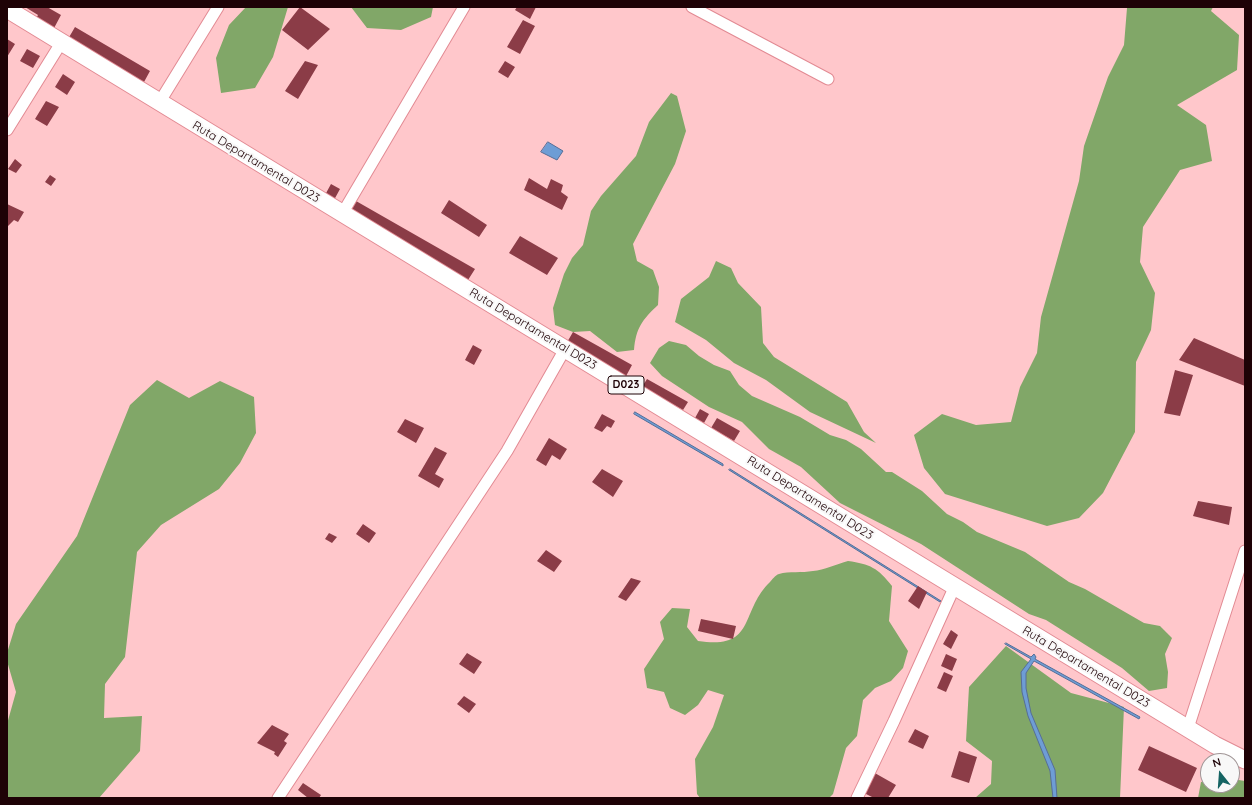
<!DOCTYPE html>
<html>
<head>
<meta charset="utf-8">
<style>
	body { margin:0 }
	#map { position:relative; width:1252px; height:805px; overflow:hidden; background:#ffc7cb; font-family:Quicksand,sans-serif }
	canvas { display:block }
	.frame { position:absolute; inset:0; border:8px solid #1e0206; pointer-events:none }
	.north { position:absolute; left:1200px; top:753px; width:40px; height:40px; box-sizing:border-box; background:#f8f8f8; border:1px solid #a19697; border-radius:50%; rotate:343deg; font-size:11px; font-weight:700; line-height:16px; text-align:center; color:#1e0206 }
	.north::after { content:''; display:block; margin:auto; width:14px; height:18px; background:#156463; clip-path:polygon(50% 0,100% 100%,50% 72%,0 100%) }
</style>
</head>
<body>
<div id="map">
<canvas width="1252" height="805"></canvas>
<div class="frame"></div>
<div class="north">N</div>
</div>
<script>
const context = document.querySelector('canvas').getContext('2d');
context.lineJoin = 'round';
function fillPath(path, color) { context.fillStyle = color; context.fill(path, 'evenodd'); }
function stroke(path, color, width, dash) { context.strokeStyle = color; context.lineWidth = width; context.lineCap = dash ? 'butt' : 'round'; context.setLineDash(dash || []); context.stroke(path); }
function label(font, color, halo, rows, align = 'center') {
  context.font = font + ' Quicksand,sans-serif'; context.lineWidth = 4; context.setLineDash([]); context.textBaseline = 'middle'; context.strokeStyle = halo; context.fillStyle = color; for (const [text, x, y, turn = 0] of rows) {
    context.save(); context.translate(x, y); context.rotate((+turn || 0) * Math.PI / 180); context.textAlign = isNaN(turn) ? turn : align; if (halo) context.strokeText(text, 0, 0); context.fillText(text, 0, 0); context.restore();
  }
}
fillPath(new Path2D(`
	M246 7H288L273 57 255 88 221 93 216 58 229 25Z
	M351 7H433L431 17 401 30 367 28Z
	M1105 7H1213L1211 11 1239 35 1237 70 1177 105 1206 125 1212 161 1180 170 1143 227 1140 262 1155 293 1151 330 1136 362 1135 432 1103 493 1079 518 1047 526 945 494 924 468 914 435 942 414 976 425 1011 422 1020 387 1037 353 1041 317 1079 181 1084 146 1108 77 1124 45 1127 8Z
	M671 93 677 96 686 131 675 164 633 244 637 261 653 270 659 287 658 305C642 320 636 328 634 350L617 352 590 331 573 332 555 325 553 308 564 274 572 258 583 245 591 211 601 196 636 156 649 122Z
	M716 261 731 268 738 283 761 307 763 343 774 357 847 402 864 432 876 443 810 412 766 380 734 363 706 340 675 322 681 299 709 277Z
	M669 341 686 345 699 356 714 365 730 371 739 385 752 396 800 417 830 435 846 440 861 449 886 472H892L922 491 947 514 963 522 977 532 1025 552 1069 582 1085 589 1144 623 1160 626 1172 638 1165 654 1168 672 1167 688 1149 691 1122 668 1046 620 1029 614 921 544 840 503 801 467 769 449 742 422 709 407 662 376 650 363 659 348Z
	M157 380 189 398 220 381 254 397 256 433 240 463 219 489 161 525 137 552 125 657 105 684 104 718 142 716 140 751 99 798H7V724L16 692 7 661V653L16 624 77 536 130 405Z
	M848 561C870 564 878 568 892 586L889 621 908 651 903 668 891 681 875 688 863 700 857 736 846 748 833 794 829 798H700L697 794 695 759 713 727 724 695 708 690 698 705 685 715 670 708 664 692 647 688 644 669 664 639 660 622 672 608 690 609 687 627 698 641C757 650 739 612 770 582 772 580 775 575 779 574 789 571 802 573 813 571 824 570 837 564 848 561Z
	M1006 646 1071 693 1124 707 1120 798H975L991 784 992 761 966 741 969 687Z
	M1232 779 1245 781V798H1198L1201 782 1208 781V785H1232Z`), '#81a768');
const water = new Path2D(`
	M548 142 563 151 557 160 541 152Z
	M635 412 723 464V466L634 414Z
	M730 469 941 601 940 602 729 470Z
	M1006 643 1031 657 1034 654 1036 657 1035 659 1140 717 1139 719 1034 661 1026 673V688L1031 713 1055 770 1057 798H1053L1050 771 1028 716 1022 692 1021 672 1031 659 1005 644Z`);
fillPath(water, '#6e9dd5');
stroke(water, '#566e97', 1);
fillPath(new Path2D(`
	M25 7H47L61 15 53 30 35 20 38 15Z
	M300 7 330 29 308 50 282 30Z
	M517 7H536L530 19 515 10Z
	M523 20 535 26 520 54 507 47Z
	M75 27 150 71 144 82 68 39Z
	M7 39 15 44 7 57Z
	M27 49 40 56 33 68 20 61Z
	M305 61 318 65 298 99 285 91Z
	M505 61 515 67 508 78 498 72Z
	M63 74 75 82 67 95 55 87Z
	M46 101 59 107 47 126 35 119Z
	M15 159 22 165 16 173 8 169Z
	M50 175 56 179 51 186 45 182Z
	M529 178 547 189 551 179 563 185 561 192 568 197 562 210 524 190Z
	M331 184 340 189 334 200 325 195Z
	M449 200 487 225 479 237 441 213Z
	M356 201 475 269 468 280 349 212Z
	M7 204 24 212 18 222 14 220 8 226Z
	M520 236 558 258 547 275 509 253Z
	M573 332 632 365 625 378 566 344Z
	M1194 338 1245 360V386L1179 360Z
	M473 345 482 350 474 365 465 360Z
	M1175 370 1193 375 1180 416 1164 413Z
	M647 379 688 402 683 410 642 387Z
	M700 409 709 414 704 423 695 418Z
	M602 414 615 421 611 428 607 426 602 432 594 428Z
	M717 418 740 431 734 441 711 428Z
	M405 419 424 428 416 443 397 432Z
	M549 438 567 449 560 460 552 455 546 466 536 460Z
	M435 447 447 453 435 474 444 479 439 488 418 476Z
	M602 469 623 481 613 497 592 482Z
	M1198 501 1232 507 1229 525 1193 516Z
	M363 524 376 533 369 543 356 534Z
	M329 533 337 537 332 543 325 539Z
	M546 550 562 561 554 572 537 561Z
	M631 578 641 581 626 601 618 597Z
	M918 586 927 592 919 609 908 601Z
	M701 619 736 626 733 639 698 631Z
	M951 630 958 635 951 649 943 644Z
	M467 653 482 662 474 674 459 664Z
	M946 654 957 659 952 671 941 666Z
	M944 672 953 676 946 692 937 688Z
	M464 696 476 704 469 713 457 704Z
	M272 725 289 734 284 741 287 743 278 757 274 754 275 752 257 743Z
	M915 729 929 736 923 749 908 742Z
	M1149 746 1197 768 1186 792 1138 770Z
	M959 751 977 757 969 783 951 777Z
	M873 772 896 785 888 798H874L862 792Z
	M303 783 321 795 319 798H308L298 790Z`), '#8b3c47');
const street = new Path2D(`
	M692 7 828 79
	M159 103 218 7
	M7 130 61 43
	M342 214 464 7
	M1188 728 1245 551
	M278 798 507 451 565 349
	M857 798 894 721 954 588`);
const primary = new Path2D(`
	M7 9 1215 745 1245 760`);
stroke(street, '#e28a93', 13);
stroke(primary, '#e28a93', 19);
stroke(street, '#fff', 11);
stroke(primary, '#fff', 17);
for (const [x, y, w] of [
	[626,385,36]
]) { const box = new Path2D(); box.roundRect(x - w / 2, y - 9, w, 18, 3); context.fillStyle = '#f8f8f8'; context.fill(box); stroke(box, '#1e0206', 1); }
label('bold 11px', '#1e0206', null, [
	["D023",626,385]
]);
label('12px', '#1e0206', '#f8f8f8', [
	["Ruta Departamental D023",256,162,31],
	["Ruta Departamental D023",533,329,31],
	["Ruta Departamental D023",810,498,32],
	["Ruta Departamental D023",1086,667,31]
]);
</script>
</body>
</html>
